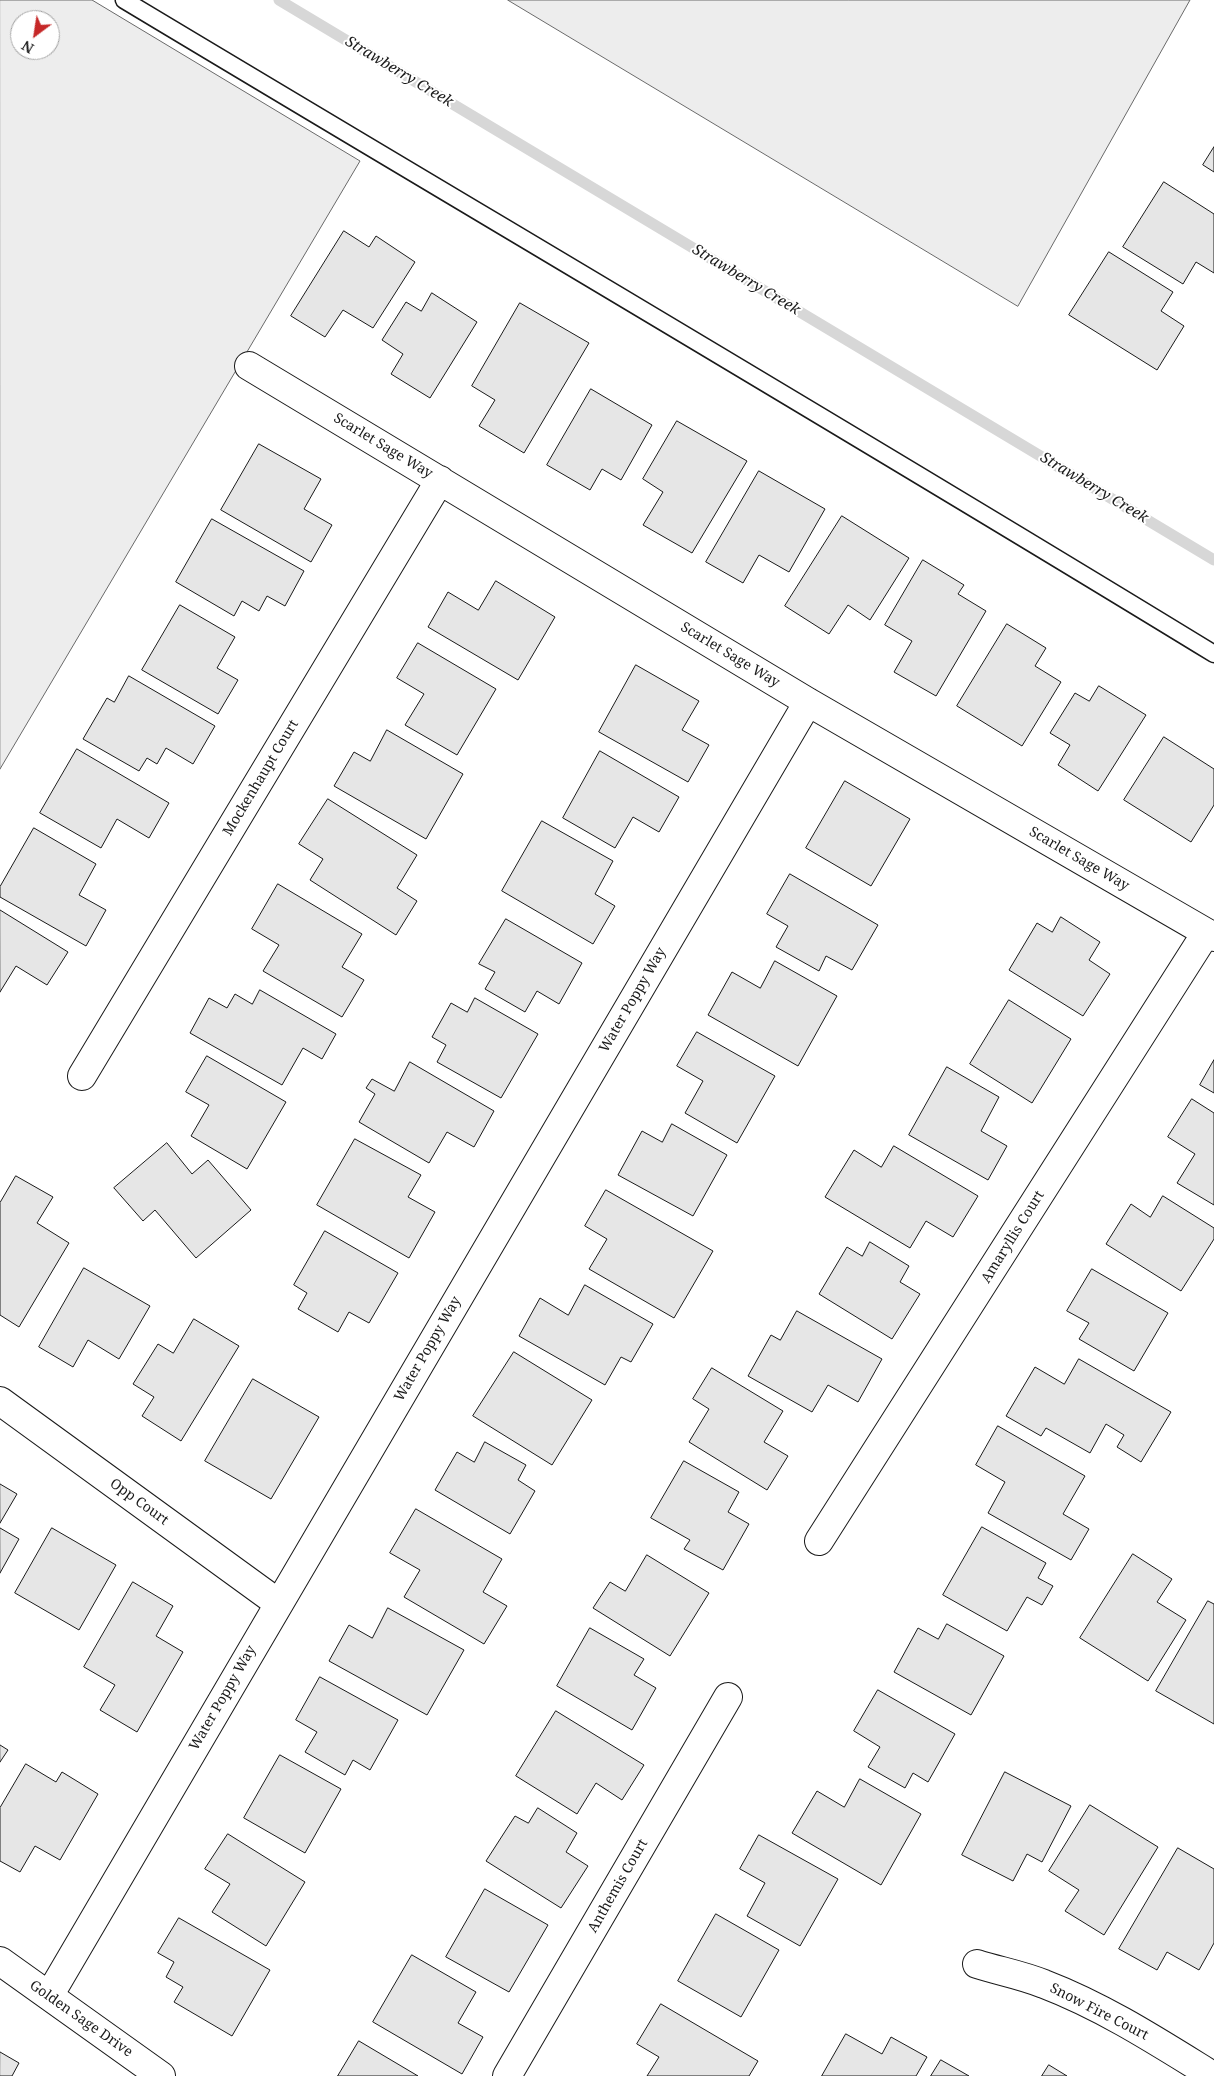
<!DOCTYPE html>
<html>
<head>
<meta charset="utf-8">
<style>
	body { margin:0 }
	#map { position:relative; width:1214px; height:2076px; overflow:hidden; background:#fff; font-family:"Noto Serif",serif }
	canvas { display:block }
	.north { position:absolute; left:10px; top:10px; width:50px; height:50px; box-sizing:border-box; background:#fff; border:1px solid #a3a3a3; border-radius:50%; rotate:211deg; font-size:14px; font-weight:700; line-height:20px; text-align:center; color:#1a1a1a }
	.north::after { content:''; display:block; margin:auto; width:18px; height:22px; background:#c62828; clip-path:polygon(50% 0,100% 100%,50% 72%,0 100%) }
</style>
</head>
<body>
<div id="map">
<canvas width="1214" height="2076"></canvas>
<div class="north">N</div>
</div>
<script>
const context = document.querySelector('canvas').getContext('2d');
context.lineJoin = 'round';
function fillPath(path, color) { context.fillStyle = color; context.fill(path, 'evenodd'); }
function stroke(path, color, width, dash) { context.strokeStyle = color; context.lineWidth = width; context.lineCap = dash ? 'butt' : 'round'; context.setLineDash(dash || []); context.stroke(path); }
function label(font, color, halo, rows, align = 'center') {
  context.font = font + ' "Noto Serif",serif'; context.lineWidth = 4; context.setLineDash([]); context.textBaseline = 'middle'; context.strokeStyle = halo; context.fillStyle = color; for (const [text, x, y, turn = 0] of rows) {
    context.save(); context.translate(x, y); context.rotate((+turn || 0) * Math.PI / 180); context.textAlign = isNaN(turn) ? turn : align; if (halo) context.strokeText(text, 0, 0); context.fillText(text, 0, 0); context.restore();
  }
}
const built = new Path2D(`
	M0 0H92L360 161 0 769ZM20 20H50V50H20Z
	M508 0H1190L1018 306Z`);
fillPath(built, '#ededed');
stroke(built, '#6a6a6a', 1);
stroke(new Path2D(`
	M279 0 1214 560`), '#d7d7d7', 11);
const building = new Path2D(`
	M1214 147V172L1203 165Z
	M1164 182 1214 214V273L1196 262 1183 284 1123 247Z
	M344 231 369 247 376 236 415 262 373 328 343 310 325 337 291 316Z
	M1109 252 1173 292 1161 311 1184 326 1157 370 1069 315Z
	M432 293 477 322 430 398 391 374 403 354 382 340 406 302 421 311Z
	M520 303 589 343 524 453 479 426 495 400 472 386Z
	M591 389 652 425 621 480 602 469 590 490 547 465Z
	M677 421 747 461 692 553 643 525 663 492 643 479Z
	M259 444 321 479 304 509 332 525 311 562 221 510Z
	M759 471 825 509 789 572 759 555 743 583 706 562Z
	M842 516 909 558 870 620 848 605 829 634 785 606Z
	M212 519 304 571 285 606 267 596 259 611 242 601 234 616 176 582Z
	M923 560 964 585 958 594 986 611 936 696 894 672 912 641 885 625Z
	M496 581 555 617 518 680 428 627 448 592 478 610Z
	M180 605 235 637 217 668 238 680 218 714 142 670Z
	M1007 624 1046 648 1035 666 1061 682 1022 746 957 706Z
	M418 643 496 689 457 755 405 725 424 694 397 678Z
	M636 665 699 701 682 730 709 745 688 782 599 732Z
	M129 676 215 726 193 764 166 748 157 764 147 758 139 771 83 739 107 698 114 702Z
	M1099 686 1146 715 1098 791 1058 765 1070 745 1050 733 1075 693 1089 701Z
	M387 730 463 774 426 839 334 786 354 752 370 761Z
	M1164 737 1214 769V805L1191 842 1124 800Z
	M77 749 169 803 149 838 117 819 101 848 40 813Z
	M600 751 679 797 659 832 633 817 615 848 563 818Z
	M845 781 910 819 871 886 806 848Z
	M328 799 417 855 397 888 417 901 396 935 310 880 323 859 299 844Z
	M542 821 613 861 595 894 615 906 593 944 502 891Z
	M34 828 96 864 79 895 106 910 86 946 0 897V887Z
	M790 874 878 925 852 970 826 956 819 971 776 947 788 926 767 914Z
	M278 884 362 934 342 967 364 980 342 1017 263 971 279 945 252 929Z
	M0 910 68 952 47 985 16 966 0 992Z
	M1061 917 1100 942 1089 960 1110 974 1083 1016 1009 970 1037 923 1052 932Z
	M506 919 582 963 559 1004 537 991 525 1012 485 989 495 972 479 964Z
	M775 961 837 996 798 1066 708 1015 732 972 760 988Z
	M260 990 336 1034 322 1059 303 1048 282 1085 190 1033 209 998 227 1008 235 994 252 1004Z
	M475 998 538 1034 501 1098 437 1062 446 1045 432 1037 451 1003 467 1012Z
	M1009 1000 1071 1039 1032 1103 970 1064Z
	M697 1032 775 1076 737 1143 685 1113 703 1081 677 1066Z
	M207 1056 286 1102 247 1169 191 1136 209 1105 186 1092Z
	M1214 1060V1093L1200 1085Z
	M410 1062 494 1111 474 1147 447 1132 429 1163 359 1122 375 1094 366 1088 372 1079 394 1091Z
	M947 1067 999 1097 981 1131 1007 1146 988 1180 909 1135Z
	M1192 1099 1214 1113V1205L1177 1183 1195 1154 1168 1137Z
	M672 1124 727 1155 693 1216 618 1175 642 1131 662 1142Z
	M355 1139 421 1175 408 1197 435 1212 409 1258 317 1205Z
	M167 1143 192 1174 208 1160 251 1210 196 1258 155 1210 143 1221 114 1188Z
	M894 1146 978 1196 953 1237 926 1221 910 1248 825 1197 854 1150 881 1167Z
	M16 1176 53 1197 37 1223 69 1243 19 1327 0 1315V1203Z
	M606 1190 713 1251 674 1318 589 1269 607 1239 585 1226Z
	M1163 1196 1214 1228V1239L1181 1291 1106 1244 1131 1204 1150 1217Z
	M325 1231 398 1273 369 1323 349 1312 338 1332 298 1309 307 1293 294 1285Z
	M870 1242 909 1266 900 1282 920 1294 892 1339 819 1294 847 1247 862 1256Z
	M84 1268 150 1306 119 1359 88 1340 73 1367 39 1347Z
	M1092 1269 1168 1313 1134 1371 1079 1339 1089 1323 1067 1311Z
	M585 1285 653 1324 631 1362 621 1357 605 1385 519 1336 540 1298 568 1315Z
	M797 1311 882 1359 858 1402 828 1385 812 1412 748 1376 771 1335 780 1340Z
	M194 1319 239 1346 181 1441 142 1416 154 1397 133 1384 158 1344 173 1353Z
	M514 1352 592 1400 552 1465 473 1416Z
	M1079 1359 1171 1412 1141 1462 1117 1447 1124 1435 1106 1424 1090 1453 1046 1428 1041 1436 1006 1416 1035 1367 1064 1384Z
	M712 1368 783 1411 764 1442 788 1456 767 1490 689 1442 709 1409 693 1399Z
	M253 1379 319 1417 271 1499 205 1461Z
	M998 1426 1085 1476 1063 1514 1089 1529 1071 1560 988 1513 1005 1482 976 1465Z
	M485 1442 526 1465 518 1480 535 1491 510 1534 435 1490 457 1452 474 1462Z
	M684 1461 739 1492 728 1512 749 1524 723 1570 684 1549 690 1540 651 1518Z
	M0 1484 17 1494 0 1523Z
	M416 1509 502 1559 483 1592 507 1606 484 1644 404 1597 420 1570 390 1553Z
	M982 1527 1046 1563 1038 1578 1053 1586 1042 1605 1027 1597 1007 1631 943 1595Z
	M0 1528 19 1539 0 1573Z
	M52 1528 116 1565 79 1630 15 1593Z
	M1133 1554 1172 1579 1157 1602 1186 1620 1148 1681 1080 1638Z
	M647 1555 709 1593 670 1656 593 1608 610 1582 625 1591Z
	M133 1582 173 1606 156 1636 183 1652 137 1732 100 1710 115 1685 84 1667Z
	M1208 1601 1214 1604V1724L1156 1691Z
	M388 1608 464 1650 427 1715 329 1661 349 1625 372 1638Z
	M947 1624 1004 1656 971 1715 894 1672 918 1628 938 1639Z
	M590 1628 644 1659 634 1675 656 1688 632 1730 557 1686Z
	M320 1677 398 1720 370 1770 353 1760 345 1775 305 1752 317 1732 296 1720Z
	M878 1690 955 1734 928 1782 913 1773 905 1788 868 1767 880 1747 854 1731Z
	M556 1711 644 1765 622 1800 596 1783 577 1814 516 1776Z
	M0 1745 8 1750 0 1762Z
	M280 1755 341 1789 305 1853 244 1818Z
	M26 1764 56 1782 62 1772 98 1794 60 1860 35 1846 20 1872 0 1861V1808Z
	M1005 1772 1071 1806 1042 1862 1027 1854 1013 1881 962 1855Z
	M860 1779 921 1814 881 1885 792 1833 817 1791 844 1807Z
	M1090 1805 1158 1847 1104 1935 1065 1911 1079 1890 1049 1871Z
	M538 1808 577 1833 566 1852 588 1866 561 1908 486 1861 515 1816 528 1823Z
	M228 1834 305 1882 266 1946 212 1912 230 1884 205 1869Z
	M759 1835 838 1879 800 1946 747 1916 765 1883 740 1869Z
	M1178 1848 1214 1869V1943L1199 1970 1167 1952 1157 1970 1119 1949Z
	M485 1889 548 1925 509 1992 446 1957Z
	M716 1914 779 1950 741 2017 678 1981Z
	M179 1918 270 1970 232 2036 174 2002 183 1987 166 1977 174 1962 158 1953Z
	M412 1955 476 1992 458 2023 483 2037 462 2074 373 2022Z
	M661 2004 758 2061 749 2076H647L659 2057 637 2044Z
	M846 2034 882 2054 891 2037 927 2057 916 2076H822Z
	M359 2041 418 2076H338Z
	M0 2052 19 2063 12 2076H0Z
	M941 2060 969 2076H931Z
	M1049 2065 1067 2076H1042Z`);
fillPath(building, '#e6e6e6');
stroke(building, '#1a1a1a', 1);
const service = new Path2D(`
	M124 0C487 218 853 433 1214 654`);
const minor = new Path2D(`
	M249 366 808 702 1214 937
	M82 1076 440 480
	M0 1401 278 1603
	M819 1541 1206 933
	M0 1961 161 2076
	M977 1964C999 1971 1022 1975 1044 1984 1104 2007 1158 2042 1213 2076
	M49 1996 808 702
	M507 2076 728 1697`);
stroke(service, '#1a1a1a', 19);
stroke(minor, '#1a1a1a', 30);
stroke(service, '#fff', 16);
stroke(minor, '#fff', 28);
label('14px', '#1a1a1a', '#fff', [
	["Scarlet Sage Way",383,446,31],
	["Scarlet Sage Way",730,655,31],
	["Mockenhaupt Court",261,778,-59],
	["Scarlet Sage Way",1079,859,30],
	["Water Poppy Way",633,1000,-60],
	["Amaryllis Court",1013,1237,-58],
	["Water Poppy Way",428,1349,-60],
	["Opp Court",139,1502,36],
	["Water Poppy Way",223,1698,-60],
	["Anthemis Court",618,1886,-60],
	["Snow Fire Court",1099,2012,27],
	["Golden Sage Drive",81,2019,35]
]);
label('italic 15px', '#1a1a1a', '#fff', [
	["Strawberry Creek",399,72,31],
	["Strawberry Creek",746,280,31],
	["Strawberry Creek",1094,488,31]
]);
</script>
</body>
</html>
